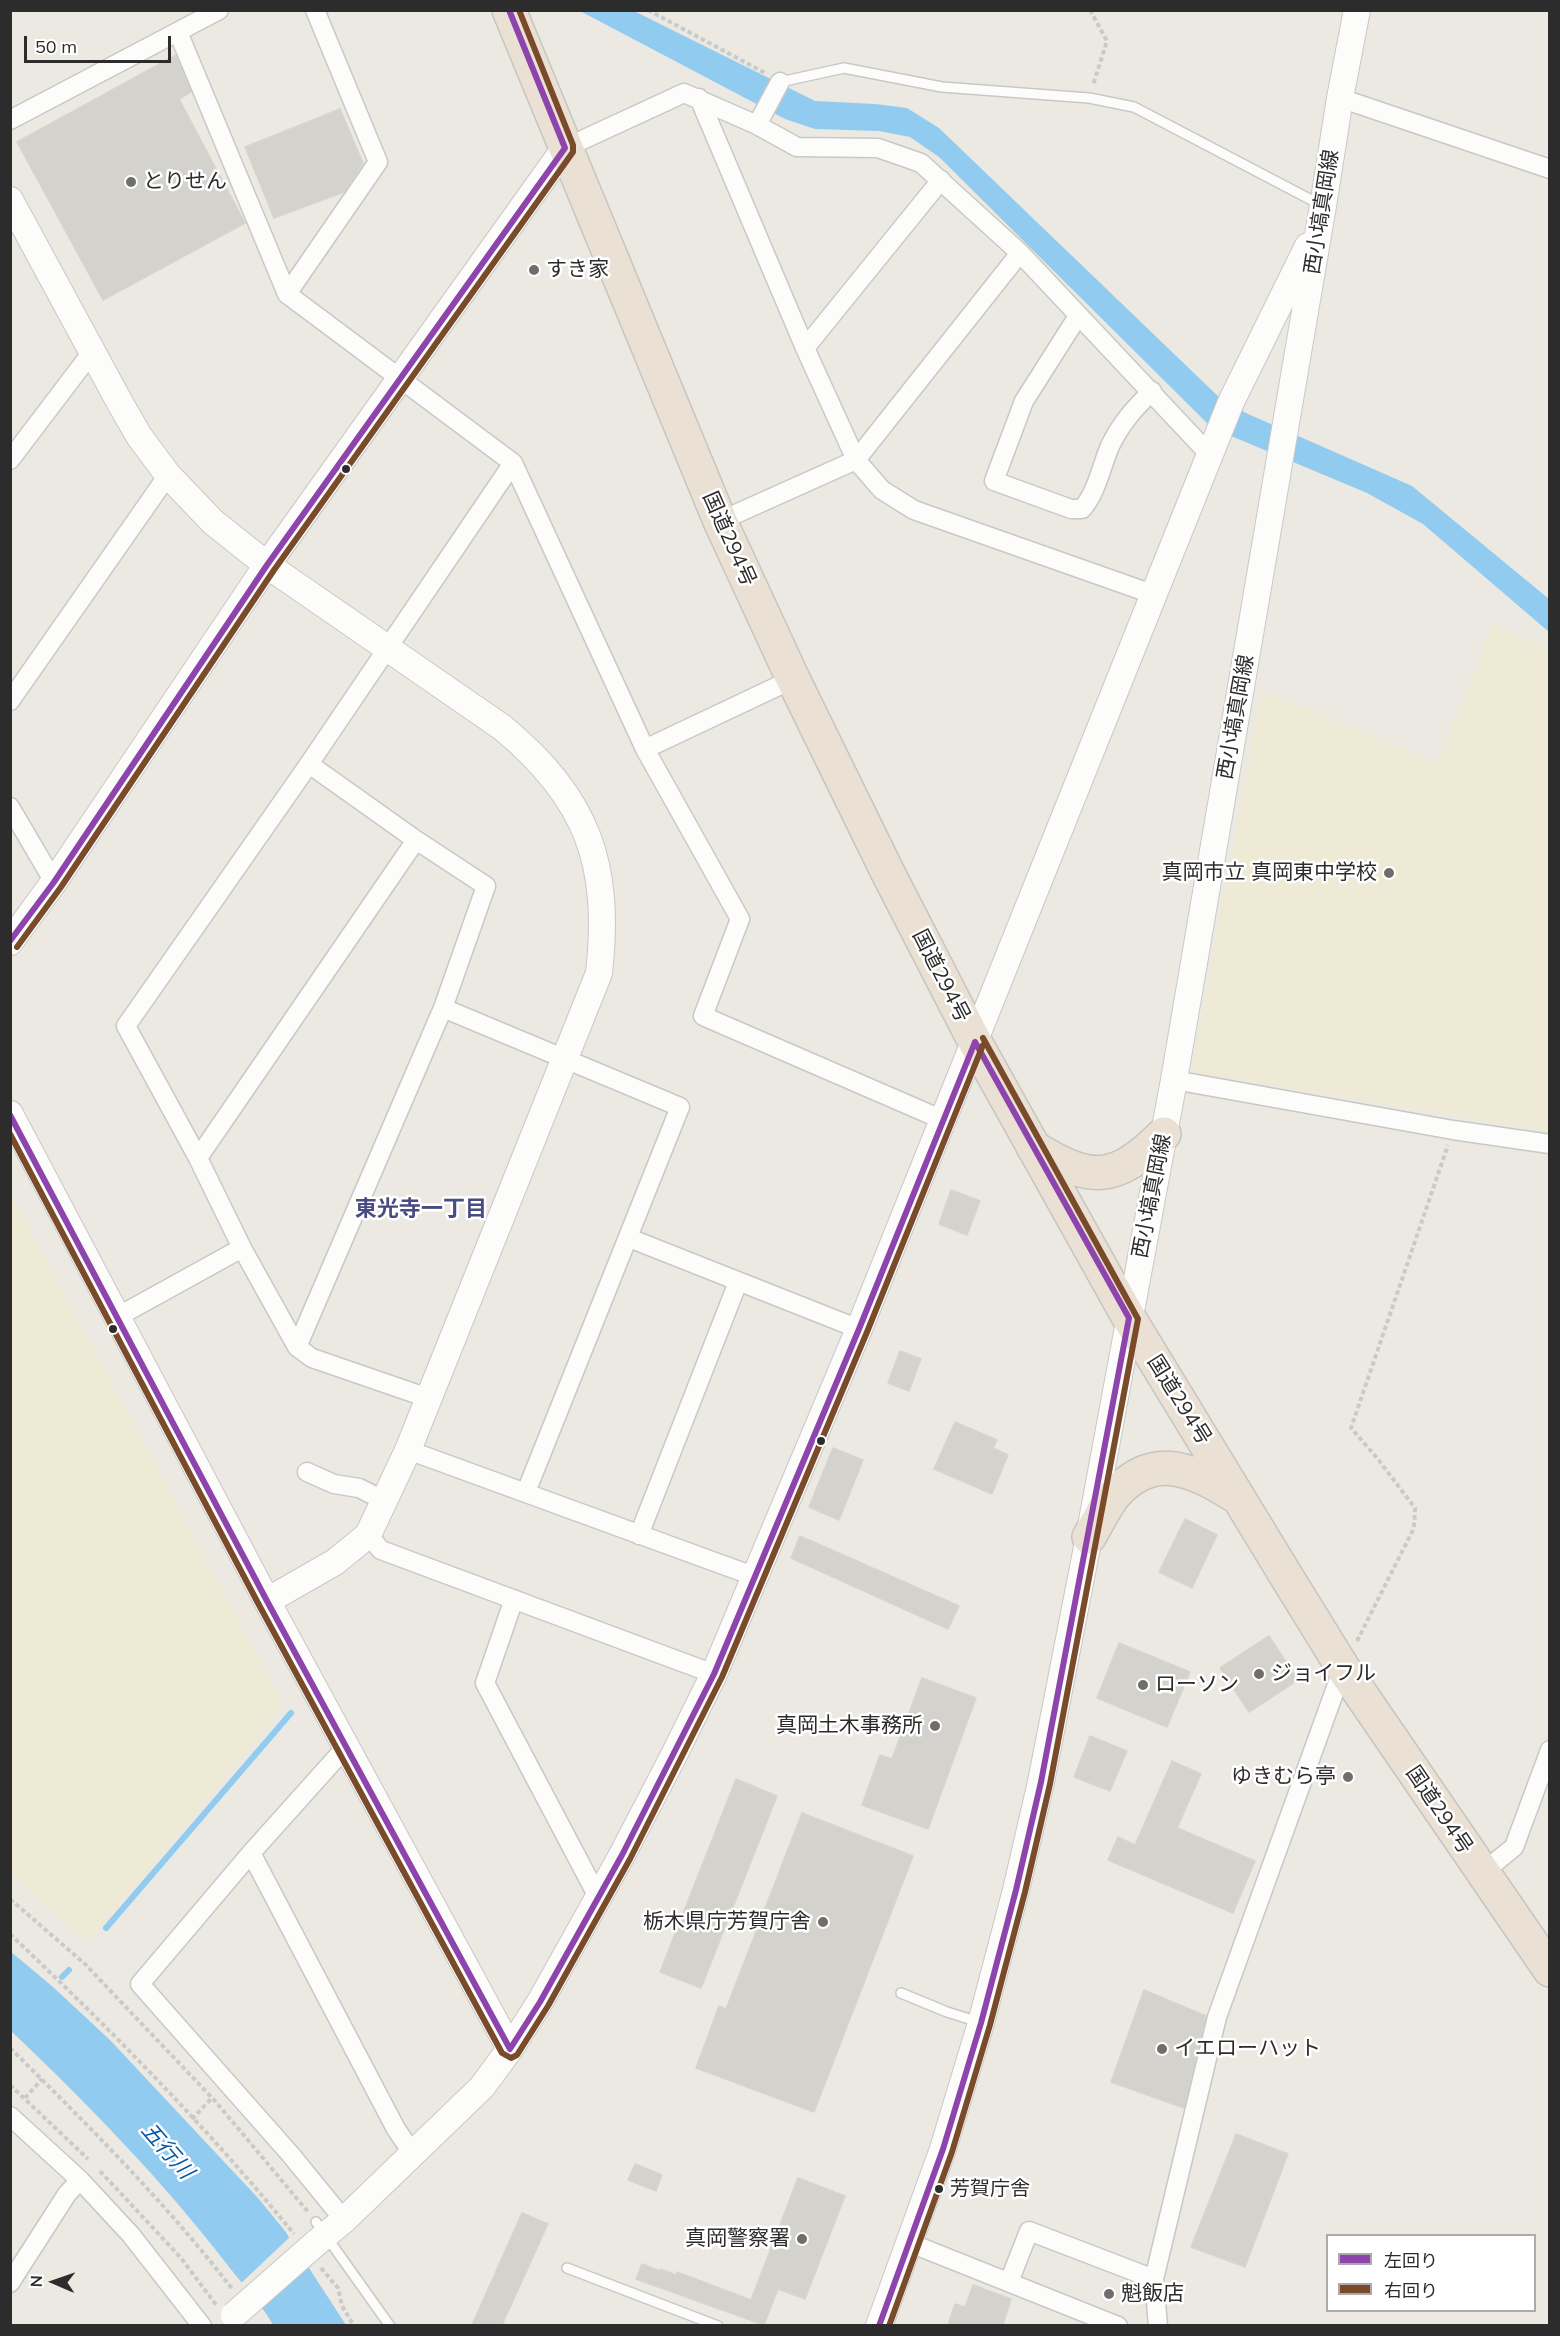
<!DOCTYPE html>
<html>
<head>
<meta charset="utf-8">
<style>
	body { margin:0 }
	#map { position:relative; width:1560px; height:2336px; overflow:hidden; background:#ebe9e2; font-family:Mulish,"Noto Sans JP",sans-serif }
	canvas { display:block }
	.frame { position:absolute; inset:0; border:12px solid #2c2c2c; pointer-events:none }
	.legend { position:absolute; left:1326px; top:2234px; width:210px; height:78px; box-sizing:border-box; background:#fff; border:2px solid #ababab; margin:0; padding:8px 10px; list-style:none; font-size:18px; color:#2c2c2c }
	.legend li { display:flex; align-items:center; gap:12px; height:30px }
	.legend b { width:30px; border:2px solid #ababab }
	.north { position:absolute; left:24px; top:2252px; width:60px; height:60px; -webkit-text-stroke:4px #fff; paint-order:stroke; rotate:272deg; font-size:16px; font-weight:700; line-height:24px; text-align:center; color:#2c2c2c }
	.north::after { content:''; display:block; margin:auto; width:21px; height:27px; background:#2c2c2c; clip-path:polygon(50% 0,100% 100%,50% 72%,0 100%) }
	.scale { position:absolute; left:24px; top:36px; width:147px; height:27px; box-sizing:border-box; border:3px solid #2c2c2c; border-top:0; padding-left:8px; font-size:18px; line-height:21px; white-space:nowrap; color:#2c2c2c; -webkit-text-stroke:4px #fff; paint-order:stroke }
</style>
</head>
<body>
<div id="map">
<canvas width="1560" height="2336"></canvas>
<div class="frame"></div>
<ul class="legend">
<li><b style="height:8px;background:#8e44ad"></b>左回り</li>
<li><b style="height:8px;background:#7a4b2a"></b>右回り</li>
</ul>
<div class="north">N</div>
<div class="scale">50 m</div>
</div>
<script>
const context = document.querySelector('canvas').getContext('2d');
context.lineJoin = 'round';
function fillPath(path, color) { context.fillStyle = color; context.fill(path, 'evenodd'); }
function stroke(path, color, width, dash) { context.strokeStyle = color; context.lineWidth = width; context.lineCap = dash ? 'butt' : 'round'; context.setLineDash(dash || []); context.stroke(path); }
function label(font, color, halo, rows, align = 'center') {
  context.font = font + ' Mulish,"Noto Sans JP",sans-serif'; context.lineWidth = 5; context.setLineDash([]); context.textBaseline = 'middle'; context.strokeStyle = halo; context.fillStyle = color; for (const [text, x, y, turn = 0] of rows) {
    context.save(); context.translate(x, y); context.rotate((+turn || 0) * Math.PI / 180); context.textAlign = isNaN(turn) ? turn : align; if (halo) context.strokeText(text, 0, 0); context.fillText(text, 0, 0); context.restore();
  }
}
fillPath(new Path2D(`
	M1493 624 1549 650V1132L1191 1072 1262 690 1437 763Z
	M11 1194 284 1705 88 1943 11 1876Z`), '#eeead6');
fillPath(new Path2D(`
	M580 11H634L815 101 875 104 907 108 939 128 1222 400 1248 414 1412 486 1549 599V632L1423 524 1367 493 1212 428 939 157 910 137 879 131 815 129 785 119Z
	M10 1951 53 1987 110 2040 258 2198 285 2231 346 2325H273C261 2303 241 2283 226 2263 162 2180 87 2103 11 2031Z`), '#92cbf0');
fillPath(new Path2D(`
	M291 2236 310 2263 258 2310 239 2285Z`), '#ebe9e2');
stroke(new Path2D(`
	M106 1928 291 1713
	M62 1977 69 1970`), '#92cbf0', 6);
const building = new Path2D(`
	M176 55 191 92 179 99 245 223 103 300 17 142Z
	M340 109 363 163 344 192 274 218 245 147Z
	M951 1190 980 1201 967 1235 939 1224Z
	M900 1351 921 1359 909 1391 888 1383Z
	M955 1422 997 1440 993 1448 1008 1455 992 1494 934 1469Z
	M833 1448 863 1460 839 1520 809 1507Z
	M1185 1519 1217 1535 1192 1588 1159 1572Z
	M800 1536 959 1606 948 1629 791 1558Z
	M1269 1636 1298 1680 1249 1712 1220 1668Z
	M1119 1643 1190 1672 1167 1727 1097 1698Z
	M922 1678 976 1698 928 1829 862 1805 880 1755 892 1759Z
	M1090 1736 1127 1751 1110 1791 1074 1777Z
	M1172 1761 1201 1774 1177 1828 1255 1861 1233 1913 1108 1860 1118 1837 1135 1845Z
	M736 1779 777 1796 701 1988 660 1972Z
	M802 1813 913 1856 814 2112 696 2068 719 2006 726 2009Z
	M1144 1990 1206 2016 1184 2108 1111 2082Z
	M1236 2134 1288 2154 1245 2267 1191 2247Z
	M635 2164 662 2175 656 2191 628 2180Z
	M798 2178 845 2196 805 2299 778 2289 764 2325 636 2279 642 2264 660 2271 661 2269 676 2275 677 2272 751 2300Z
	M522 2213 548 2224 502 2325H472Z
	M973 2285 1011 2299 1003 2325H948L955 2304 965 2307Z`);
fillPath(building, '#d4d2cd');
stroke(building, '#d6d4ce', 1.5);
const lane = new Path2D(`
	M780 82 844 68 942 87 1089 98 1134 107 1321 205
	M901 1993 947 2012 979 2022
	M316 2222 390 2326
	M567 2268 718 2326`);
const street = new Path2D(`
	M178 32 287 294 513 463 645 749 740 919 703 1016 943 1120
	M699 98 805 348 856 460 882 490 914 510 1155 595
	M1340 98 1550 169
	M10 120 219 10
	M757 125 780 82
	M565 148 684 93 757 125 797 147 878 148 921 163 1020 253 1210 455
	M287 294 378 162 315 10
	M1078 316 1024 401 994 481 1071 509H1082C1097 492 1101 467 1110 446 1121 423 1134 409 1152 391
	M805 348 941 180
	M10 460 92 352
	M720 521 856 460 1020 253
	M10 701 168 475
	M645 749 793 679
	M10 807 54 882
	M443 1008 680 1107 526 1492
	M1174 1080 1453 1130 1550 1144
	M198 1158 416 840
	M629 1238 859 1329
	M117 1317 242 1248
	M297 1347 443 1008 486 886 416 840 309 764
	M428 1398 312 1358 297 1347 242 1248 198 1158 126 1026 309 764 513 463
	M408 1450 756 1577
	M307 1472 334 1484 359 1488 383 1500
	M368 1535 381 1550 714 1674
	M639 1535 738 1282
	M514 1599 485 1683 598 1897
	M251 1853 396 2129 413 2154
	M1482 1873 1514 1847 1550 1750
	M10 2116 80 2180 131 2235 202 2326
	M344 2220 291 2155 140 1984 251 1853 346 1747
	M910 2243 1118 2326
	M1009 2282 1029 2231 1154 2279
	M10 2283 67 2194 80 2180
	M1158 2326 1154 2279 1217 2017 1343 1668`);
const secondary = new Path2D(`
	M10 200 120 403 139 436 168 475 213 522 267 565 503 728C588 799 611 864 599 973L408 1450 368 1535 335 1562 267 1601
	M10 942 54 882 267 565 565 148
	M10 1114 267 1601 510 2049
	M316 2243 344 2220 482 2087 510 2049 540 2002 622 1855 674 1755 714 1674 859 1329 1231 402 1308 246
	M879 2326 943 2149 981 2023 1016 1890 1041 1782 1089 1537 1174 1080 1323 206 1340 98 1357 10`);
const highway = new Path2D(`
	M509 10 720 521 793 679 888 873 975 1042 1129 1318 1288 1579 1343 1668 1550 1970
	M1033 1147C1091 1183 1115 1183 1164 1134
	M1089 1537C1098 1523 1105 1505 1116 1493 1156 1450 1195 1471 1237 1497`);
stroke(lane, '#c8c8c7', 12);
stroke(street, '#c8c8c7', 21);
stroke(secondary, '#c8c8c7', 28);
stroke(highway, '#c6c5c2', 36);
stroke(new Path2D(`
	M648 10 767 74
	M1090 10 1107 41 1093 85
	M1357 1641 1414 1528 1415 1508 1377 1458 1351 1428 1448 1145
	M10 1899 85 1964 215 2101 309 2213
	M10 1934C109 2028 208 2128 294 2234
	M10 2048C88 2125 166 2203 233 2290
	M10 2085 88 2159
	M25 2098 42 2079
	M192 2119 212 2098
	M100 2171 181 2258 217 2306
	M321 2268 338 2288 342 2306 354 2326`), '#cacac9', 4, [4.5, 3]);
stroke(lane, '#fcfcfb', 9);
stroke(street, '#fcfcfb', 18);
stroke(secondary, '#fcfcfb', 26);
stroke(highway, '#eae0d4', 33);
const secondaryBridge = new Path2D(`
	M234 2315 316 2243`);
stroke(secondaryBridge, '#c8c8c7', 28, []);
stroke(secondaryBridge, '#fcfcfb', 26);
stroke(new Path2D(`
	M10 941 54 882 267 565 565 148 509 10
	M10 1115 267 1601 510 2049 540 2002 622 1855 714 1674 859 1329 975 1042
	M879 2326 943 2149 981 2023 1016 1890 1041 1782 1129 1318 975 1042`), '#8e44ad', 6);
stroke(new Path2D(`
	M17 947 61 887 274 570 573 152V145L519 10
	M10 1134 259 1605 502 2053 511 2058 517 2055 548 2006 630 1859 722 1677 867 1332 983 1045
	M889 2326 952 2152 990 2025 1025 1892 1050 1784 1138 1319 983 1038`), '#7a4b2a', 6);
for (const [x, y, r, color] of [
	[131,182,6,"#6f6e6c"],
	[534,270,6,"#6f6e6c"],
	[346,469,5,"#2c2c2c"],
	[1389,873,6,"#6f6e6c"],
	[113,1329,5,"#2c2c2c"],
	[821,1441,5,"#2c2c2c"],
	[1259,1674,6,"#6f6e6c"],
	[1143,1685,6,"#6f6e6c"],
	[935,1726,6,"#6f6e6c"],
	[1348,1777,6,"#6f6e6c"],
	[823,1922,6,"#6f6e6c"],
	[1162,2049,6,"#6f6e6c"],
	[939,2189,5,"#2c2c2c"],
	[802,2239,6,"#6f6e6c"],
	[1109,2294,6,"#6f6e6c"]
]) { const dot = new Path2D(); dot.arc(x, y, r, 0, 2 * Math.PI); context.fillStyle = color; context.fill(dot); stroke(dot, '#fff', 2); }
label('20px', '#2c2c2c', '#fff', [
	["芳賀庁舎",950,2189]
], 'left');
label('21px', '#2c2c2c', '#fff', [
	["とりせん",143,182],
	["すき家",546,270],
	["真岡市立 真岡東中学校",1377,873,"right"],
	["ジョイフル",1271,1674],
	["ローソン",1155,1685],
	["真岡土木事務所",923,1726,"right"],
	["ゆきむら亭",1336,1777,"right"],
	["栃木県庁芳賀庁舎",811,1922,"right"],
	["イエローハット",1174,2049],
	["真岡警察署",790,2239,"right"],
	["魁飯店",1121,2294]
], 'left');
label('21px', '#2c2c2c', '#fff', [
	["西小塙真岡線",1322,212,-81],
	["国道294号",729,539,66],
	["西小塙真岡線",1236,717,-80],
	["国道294号",941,976,63],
	["西小塙真岡線",1152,1196,-79],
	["国道294号",1179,1400,58],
	["国道294号",1439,1810,56]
]);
label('bold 22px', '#494c80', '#fff', [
	["東光寺一丁目",421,1209]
]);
label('italic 22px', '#0559a7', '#fff', [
	["五行川",167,2151,49]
]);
</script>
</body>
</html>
